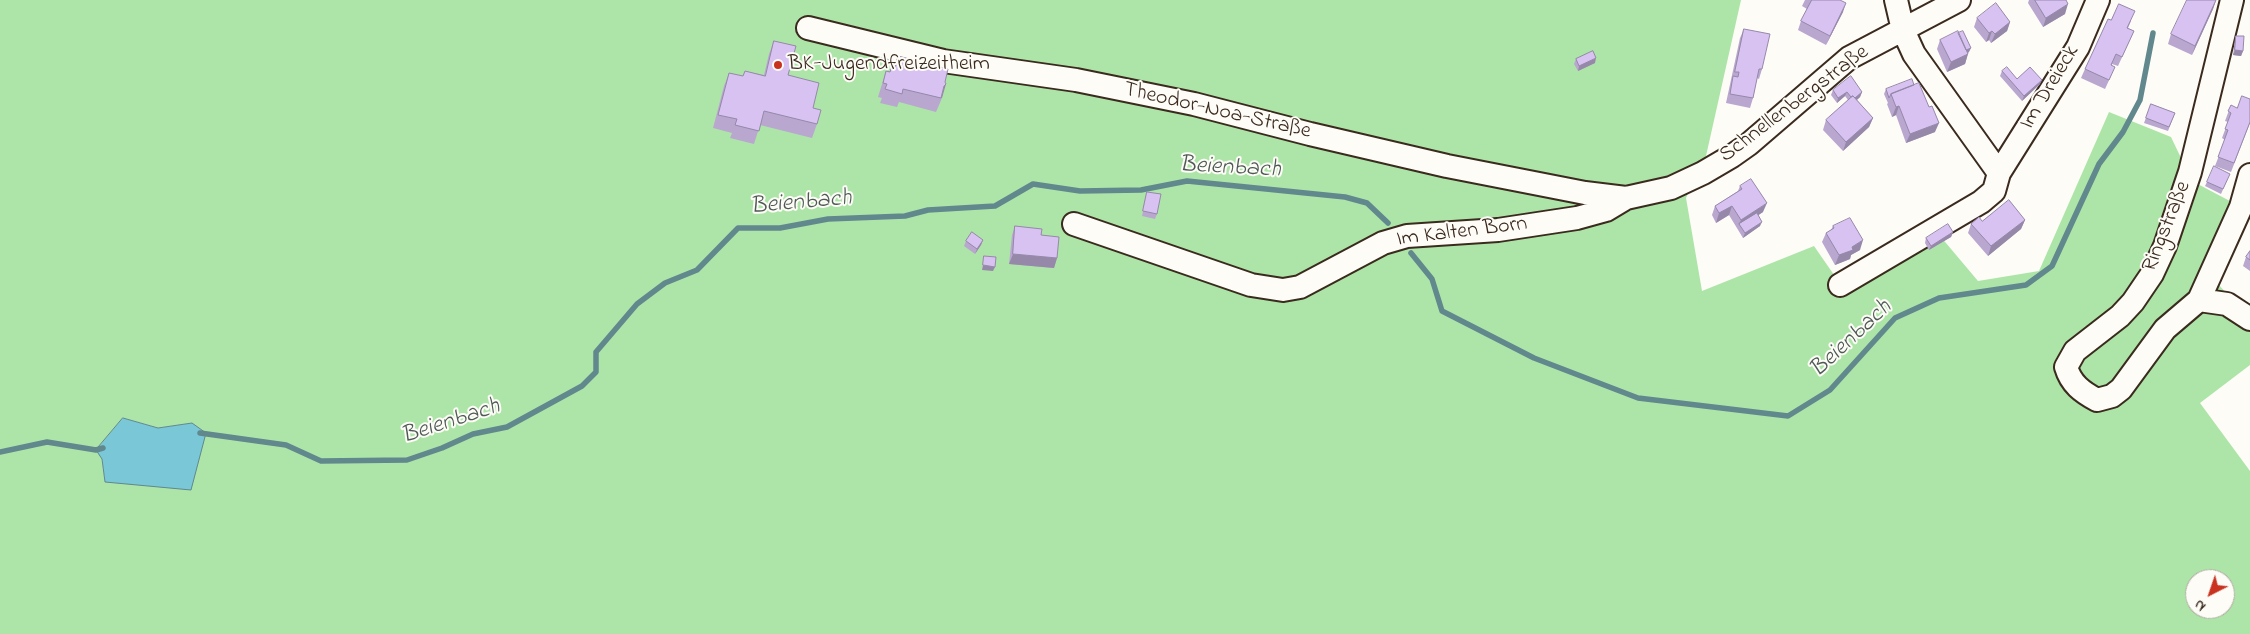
<!DOCTYPE html>
<html>
<head>
<meta charset="utf-8">
<style>
	body { margin:0 }
	#map { position:relative; width:2250px; height:634px; overflow:hidden; background:#fdfcf7; font-family:"Indie Flower",sans-serif }
	canvas { display:block }
	.north { position:absolute; left:2185px; top:569px; width:50px; height:50px; box-sizing:border-box; background:#fdfcf7; border:1px solid #afa8a0; border-radius:50%; rotate:221deg; font-size:14px; font-weight:700; line-height:20px; text-align:center; color:#3b2a1e }
	.north::after { content:''; display:block; margin:auto; width:18px; height:22px; background:#c8321e; clip-path:polygon(50% 0,100% 100%,50% 72%,0 100%) }
</style>
</head>
<body>
<div id="map">
<canvas width="2250" height="634"></canvas>
<div class="north">N</div>
</div>
<script>
const context = document.querySelector('canvas').getContext('2d');
context.lineJoin = 'round';
function fillPath(path, color) { context.fillStyle = color; context.fill(path, 'evenodd'); }
function stroke(path, color, width, dash) { context.strokeStyle = color; context.lineWidth = width; context.lineCap = dash ? 'butt' : 'round'; context.setLineDash(dash || []); context.stroke(path); }
function label(font, color, halo, rows, align = 'center') {
  context.font = font + ' "Indie Flower",sans-serif'; context.lineWidth = 4; context.setLineDash([]); context.textBaseline = 'middle'; context.strokeStyle = halo; context.fillStyle = color; for (const [text, x, y, turn = 0] of rows) {
    context.save(); context.translate(x, y); context.rotate((+turn || 0) * Math.PI / 180); context.textAlign = isNaN(turn) ? turn : align; if (halo) context.strokeText(text, 0, 0); context.fillText(text, 0, 0); context.restore();
  }
}
fillPath(new Path2D(`
	M0 0H1741L1706 156 1686 198 1702 291 1814 246 1841 285 1935 230 1978 281 2039 271 2109 112 2171 137 2192 181 2245 209 2216 282 2250 318V365L2200 403 2250 471V634H0ZM123 418 158 428 192 423 105 482 102 459ZM2195 579H2225V609H2195Z`), '#ade5a8');
const water = new Path2D(`
	M123 418 158 428 192 423 206 433 191 490 105 482 102 459 96 450Z`);
fillPath(water, '#79c7d7');
stroke(water, '#60888d', 1);
stroke(new Path2D(`
	M1411 253 1432 279 1442 311 1534 358 1638 398 1788 416 1830 390 1895 318 1939 298 2026 285 2052 266 2099 164 2123 132 2140 100 2153 33
	M200 433 286 445 321 461 407 460 442 448 473 434 507 427 582 386 596 372V352L637 304 665 283 697 270 738 228H780L828 219 905 216 928 210 995 206 1033 184 1080 191 1141 190 1187 181 1345 197 1367 203 1388 223
	M0 452 47 442 96 450 103 448`), '#60888d', 5.5);
const minor = new Path2D(`
	M1896 0 1903 30 1914 54 1999 173
	M2232 0 2190 172 2165 246 2152 274 2133 302 2120 316 2075 351 2066 367C2071 384 2082 392 2097 400L2112 396 2121 389 2165 329 2199 300 2241 207 2250 175
	M808 28 943 61 1076 80 1194 104 1310 134 1447 166 1585 193 1626 198
	M1074 224 1251 285 1283 290 1300 287 1383 243 1407 236 1498 230 1577 218 1606 210 1626 198 1671 188 1703 173 1732 156 1749 144 1849 58 1959 0
	M1840 285 1981 202 1994 191 1999 173 2078 47 2098 0
	M2199 300 2227 304 2250 319`);
stroke(minor, '#3b2a1e', 26);
stroke(minor, '#fdfcf7', 22);
fillPath(new Path2D(`
	M1805 0H1840L1843 12 1826 45 1798 30 1801 21 1807 9 1802 6Z
	M2029 0H2066L2065 14 2043 27 2028 3Z
	M2216 0 2213 9 2192 55 2168 44 2171 34Z
	M1977 18 2010 22 2007 31 1991 43 1989 40 1986 42 1974 27Z
	M2111 20 2131 21 2128 28 2134 31 2118 66 2112 64V65L2111 76 2105 89 2081 78 2085 69Z
	M1744 29 1762 69 1759 79 1757 78 1753 98 1750 108 1726 103 1740 38Z
	M1958 33 1969 52 1968 53 1965 64 1947 72 1937 49 1940 40Z
	M2236 36 2243 51 2241 56 2233 55 2235 40Z
	M774 41 788 75 813 108 817 124 812 138 760 125 754 144 730 138 732 133 713 128 724 86 729 73 743 76 745 71 764 75 769 54Z
	M898 56 942 98 936 112 899 102 897 107 880 103 882 98 878 97 886 71 890 72 892 66H894Z
	M1576 59 1595 63 1578 71 1574 64Z
	M2002 71 2017 79 2040 84 2022 101 2000 76Z
	M1886 89 1935 132 1906 143 1896 115 1892 117 1887 104 1888 103 1884 94Z
	M1833 90 1862 92 1860 97 1857 100 1873 118 1869 127 1843 151 1823 130 1826 120 1848 100 1845 96 1837 103 1831 95Z
	M2151 104 2175 113 2168 131 2144 123Z
	M2231 105 2250 123 2231 172 2215 166 2225 140 2222 138 2228 122 2225 121Z
	M2228 178 2221 194 2205 186 2207 182Z
	M1740 186 1763 212 1758 215 1760 226 1743 238 1729 215 1716 223 1712 215 1715 206 1738 191Z
	M1147 192 1157 214 1155 219 1142 216 1146 197Z
	M2025 220 2021 229 1988 256 1968 233 1971 224 1982 221Z
	M1015 226 1041 235 1057 258 1054 268 1009 264 1012 235Z
	M1833 226 1860 250 1851 255 1850 259 1835 265 1822 242 1826 233 1831 230Z
	M1953 232 1951 237 1929 250 1925 243 1926 238Z
	M983 240 981 245 975 254 964 246 966 241Z
	M2250 251V271L2243 266 2246 257Z`), '#b9a7d0');
fillPath(new Path2D(`
	M2216 0 2213 9 2192 55 2195 46Z
	M1846 3 1843 12 1826 45 1830 36Z
	M2068 4 2065 14 2043 27 2046 18Z
	M2010 22 2007 31 1991 43 1995 34Z
	M1992 31 1989 40 1986 42 1989 33Z
	M1971 48 1969 52 1961 56 1963 51Z
	M2235 50 2243 51 2241 56 2233 55Z
	M1968 54 1965 64 1947 72 1951 62Z
	M1596 58 1595 63 1578 71 1579 66Z
	M2042 80 2040 84 2022 101 2024 96Z
	M946 84 942 98H941L944 86Z
	M1847 92 1845 96 1837 103 1838 98Z
	M1862 92 1860 97 1852 104 1853 99Z
	M1899 106 1896 115 1892 117 1896 107Z
	M1873 118 1869 127 1843 151 1846 142Z
	M1939 123 1935 132 1906 143 1910 134Z
	M1767 203 1763 212 1741 227 1739 224 1741 220Z
	M1732 206 1729 215 1716 223 1719 213Z
	M2025 220 2021 229 1988 256 1991 246Z
	M1762 222 1760 226 1743 238 1745 233Z
	M1953 232 1951 237 1929 250 1931 246Z
	M983 240 981 245 975 254 977 249Z
	M1863 240 1860 250 1851 255 1850 259 1835 265 1839 255Z
	M1013 254 1057 258 1054 268 1009 264Z
	M983 265 995 267 993 271 982 270Z`), '#9688a9');
const building = new Path2D(`
	M1812 0H1840L1846 3 1830 36 1801 21Z
	M2035 0H2066L2068 4 2046 18Z
	M2187 0H2216L2195 46 2171 34Z
	M1996 3 2010 22 1995 34 1992 31 1989 33 1977 18Z
	M2119 4 2135 11 2127 28 2134 31 2122 57 2116 54 2111 65 2115 67 2109 80 2085 69 2108 19 2111 20Z
	M1744 29 1770 34 1762 69H1759L1753 98 1730 94 1733 76 1738 77 1739 72H1735Z
	M1958 31 1968 54 1951 62 1940 40Z
	M1963 31 1971 48 1966 50 1958 33Z
	M2236 36H2244L2243 51 2235 50Z
	M774 41 796 46 788 75 819 83 813 108 821 110 817 124 764 111 759 131 735 125 737 119 718 115 729 73 743 76 745 71 765 76Z
	M1593 51 1596 58 1579 66 1576 59Z
	M898 56 948 69 945 82 946 84 944 86 941 98 903 89 902 94 885 89 887 84 883 83 886 71 890 72 892 66 895 67Z
	M2007 67 2017 79 2030 67 2042 80 2024 96 2002 71Z
	M1851 76 1862 92 1855 98 1853 96 1851 97 1847 92 1838 98 1833 90Z
	M1912 79 1914 85 1891 94 1889 98 1886 89Z
	M1919 83 1929 107 1932 106 1939 123 1910 134 1899 106 1896 107 1891 94Z
	M1853 96 1873 118 1846 142 1826 120Z
	M2242 96 2250 99V122L2234 163 2218 157 2228 130 2225 129 2231 113 2228 111 2231 105 2237 108Z
	M2151 104 2175 113 2169 127 2146 118Z
	M2214 166 2230 174 2223 189 2207 182Z
	M1751 179 1767 203 1741 220 1732 206 1719 213 1715 206 1742 189 1740 186Z
	M1147 192 1161 194 1157 214 1143 211Z
	M2009 200 2025 220 1991 246 1971 224 1979 217 1982 221Z
	M1757 213 1762 222 1745 233 1739 224Z
	M1850 218 1863 240 1852 247 1853 250 1839 255 1826 233 1834 228 1833 226Z
	M1948 224 1953 232 1931 246 1926 238Z
	M1015 226 1042 229 1041 235 1059 237 1057 258 1013 254Z
	M972 232 983 240 977 249 966 241Z
	M2250 251V260L2246 257Z
	M984 256 996 257 995 267 983 265Z`);
fillPath(building, '#d7c2f2');
stroke(building, '#9688a9', 1);
for (const [x, y, r, color] of [
	[778,65,5,"#c8321e"]
]) { const dot = new Path2D(); dot.arc(x, y, r, 0, 2 * Math.PI); context.fillStyle = color; context.fill(dot); stroke(dot, '#fdfcf7', 2); }
label('22px', '#3b2a1e', '#fdfcf7', [
	["BK-Jugendfreizeitheim",788,65]
], 'left');
label('22px', '#3b2a1e', '#fdfcf7', [
	["Im Dreieck",2051,88,-59],
	["Schnellenbergstraße",1795,105,-37],
	["Theodor-Noa-Straße",1217,112,13],
	["Ringstraße",2168,227,-68],
	["Im Kalten Born",1462,233,-7]
]);
label('italic 24px', '#4e5956', '#fdfcf7', [
	["Beienbach",1230,169,3],
	["Beienbach",801,204,-5],
	["Beienbach",1852,340,-43],
	["Beienbach",451,423,-18]
]);
</script>
</body>
</html>
